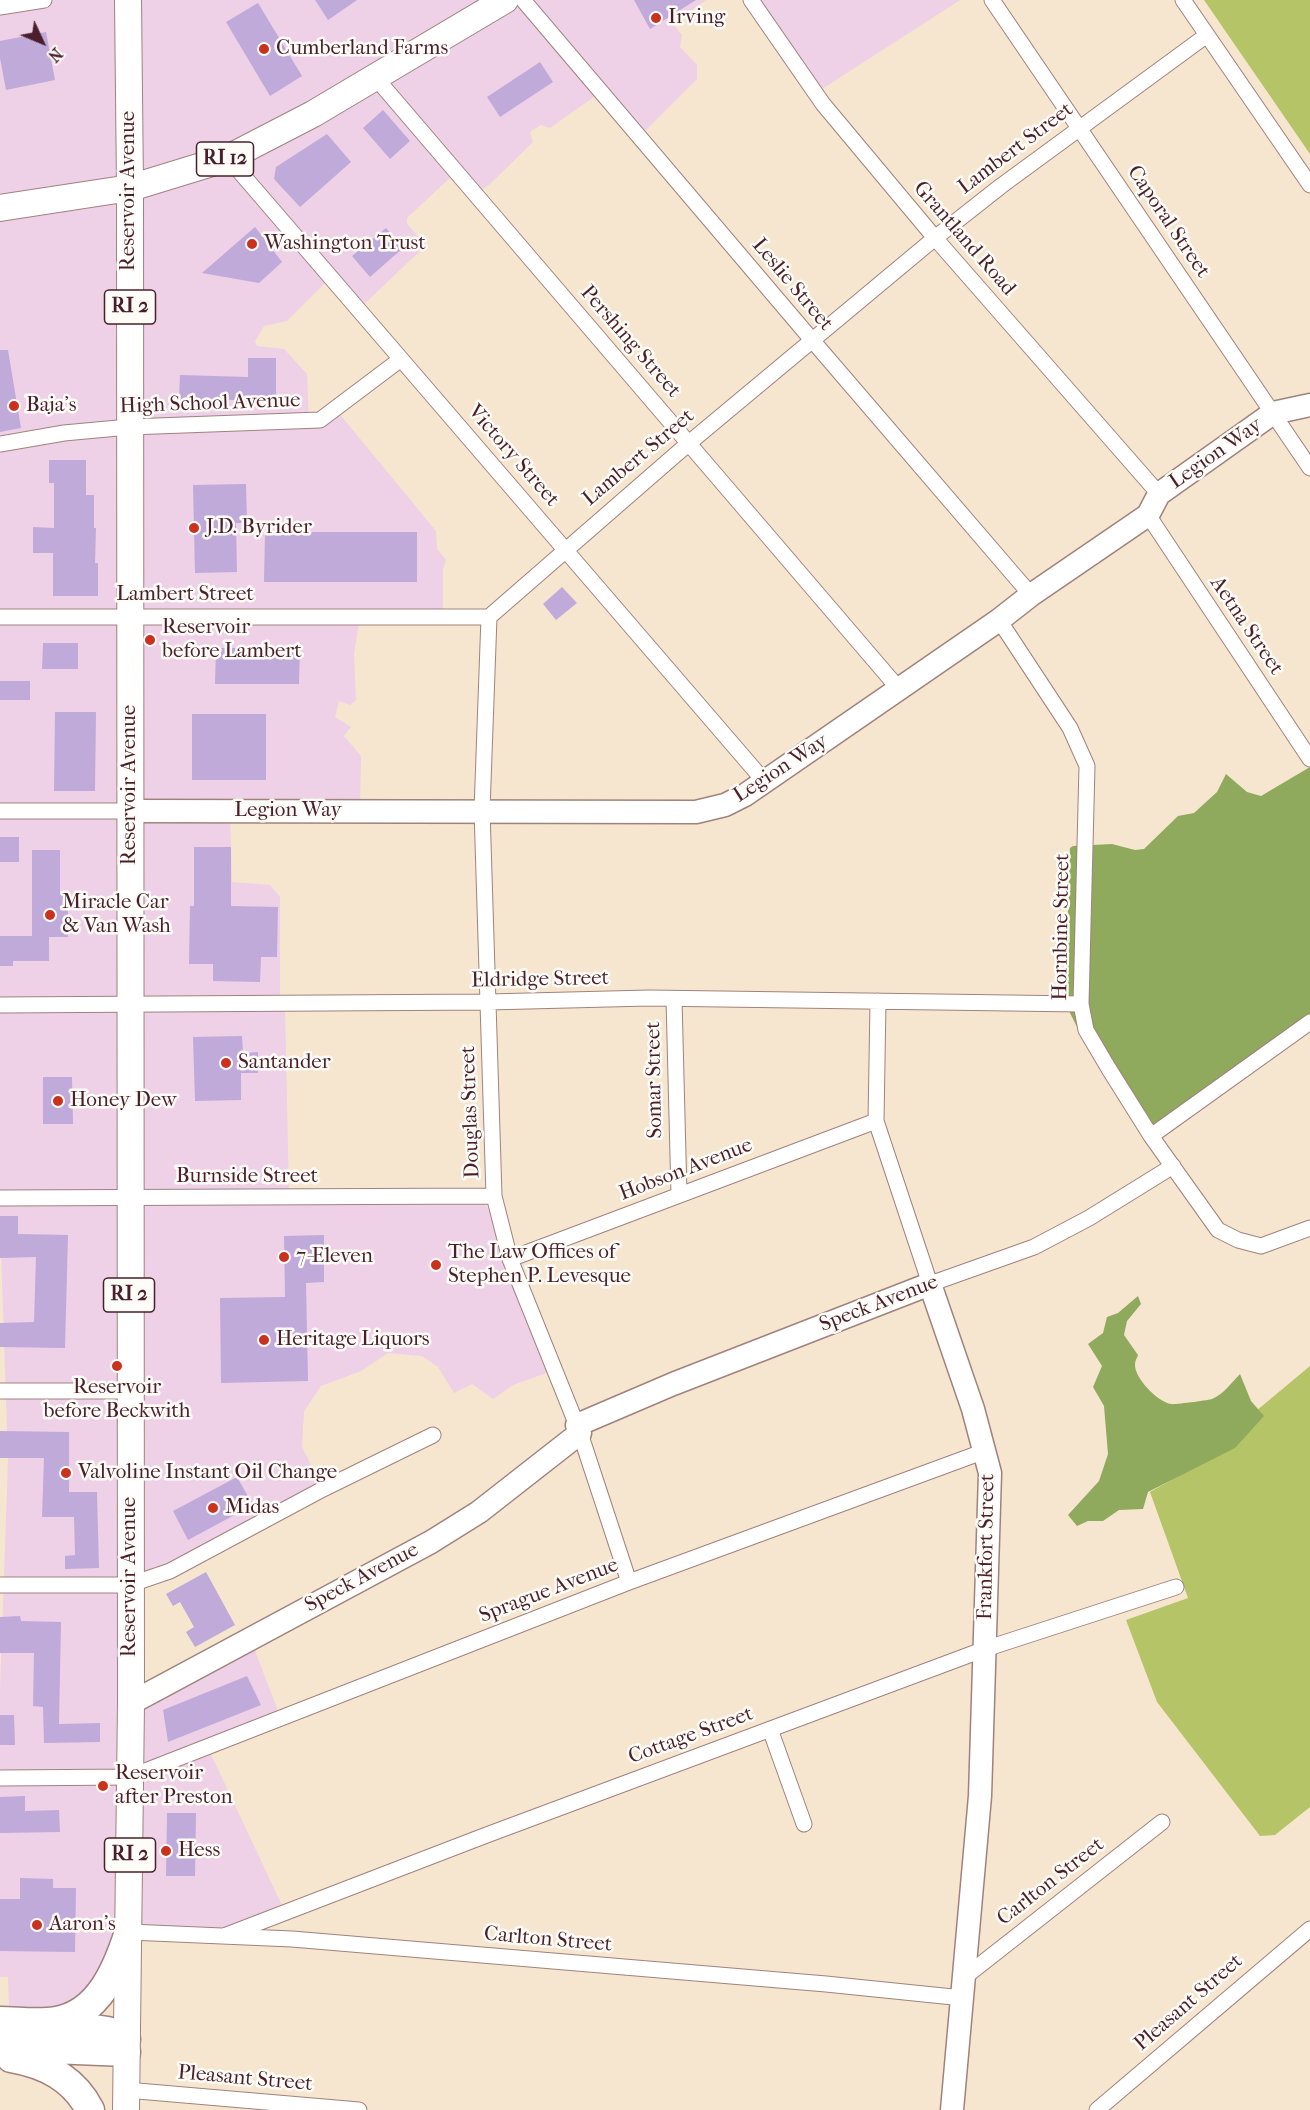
<!DOCTYPE html>
<html>
<head>
<meta charset="utf-8">
<style>
	body { margin:0 }
	#map { position:relative; width:1310px; height:2110px; overflow:hidden; background:#f6e6cf; font-family:"IM FELL French Canon",serif }
	canvas { display:block }
	.north { position:absolute; left:12px; top:12px; width:60px; height:60px; -webkit-text-stroke:4px #fdfcf7; paint-order:stroke; rotate:134deg; font-size:16px; font-weight:700; line-height:24px; text-align:center; color:#4a1f2b }
	.north::after { content:''; display:block; margin:auto; width:21px; height:27px; background:#4a1f2b; clip-path:polygon(50% 0,100% 100%,50% 72%,0 100%) }
</style>
</head>
<body>
<div id="map">
<canvas width="1310" height="2110"></canvas>
<div class="north">N</div>
</div>
<script>
const context = document.querySelector('canvas').getContext('2d');
context.lineJoin = 'round';
function fillPath(path, color) { context.fillStyle = color; context.fill(path, 'evenodd'); }
function stroke(path, color, width, dash) { context.strokeStyle = color; context.lineWidth = width; context.lineCap = dash ? 'butt' : 'round'; context.setLineDash(dash || []); context.stroke(path); }
function label(font, color, halo, rows, align = 'center') {
  context.font = font + ' "IM FELL French Canon",serif'; context.lineWidth = 5; context.setLineDash([]); context.textBaseline = 'middle'; context.strokeStyle = halo; context.fillStyle = color; for (const [text, x, y, turn = 0] of rows) {
    context.save(); context.translate(x, y); context.rotate((+turn || 0) * Math.PI / 180); context.textAlign = isNaN(turn) ? turn : align; if (halo) context.strokeText(text, 0, 0); context.fillText(text, 0, 0); context.restore();
  }
}
fillPath(new Path2D(`
	M16 0H706L673 24 682 35 680 47 697 65V79L639 137 598 94 550 128 541 125 530 132 533 142 490 184 475 194 454 174 407 218V224L424 243 422 249 359 309 329 279 287 321 264 326 255 341 257 346 284 349 307 374 309 422 338 412 436 531 437 549 446 560 443 569V615L359 622 354 654 356 700 350 705 339 701 335 717 351 727 344 736 361 756 360 809 230 817 232 882 270 885 280 897V999L285 1006 289 1196 482 1197 508 1250 549 1372 513 1385 493 1399 472 1384 454 1393 438 1367 422 1356 388 1353 361 1371 321 1386 304 1411 302 1447 323 1489 137 1591 140 1710 254 1648 281 1719 209 1750 286 1914 243 1932 114 1933 111 1938 110 1959 93 1992 61 2014 9 2007 8 1977H0V1691L8 1460 0 1220V12Z
	M750 0H960L816 93Z`), '#eed0e7');
fillPath(new Path2D(`
	M1204 0H1310V154Z
	M1310 1366V1807L1275 1835 1260 1836 1157 1702 1126 1620 1188 1598 1150 1492 1177 1477Z`), '#b4c467');
fillPath(new Path2D(`
	M1310 767V1014L1154 1127 1083 1039 1065 1003 1070 848 1073 846 1112 844 1135 850 1144 849 1178 816 1194 813 1217 792 1226 774 1247 792 1261 796Z
	M1138 1296 1141 1304 1127 1321 1124 1335 1138 1355C1137 1358 1135 1361 1135 1364 1134 1378 1158 1402 1171 1404 1173 1405 1210 1400 1212 1399 1223 1395 1232 1382 1240 1374L1251 1401 1264 1416 1235 1448 1148 1492 1143 1509 1119 1510 1103 1521H1088L1077 1526 1068 1515 1099 1481 1108 1454 1104 1406 1093 1387 1102 1366 1088 1344 1103 1333 1107 1317 1118 1313Z`), '#8faa5c');
fillPath(new Path2D(`
	M315 0H357L328 20Z
	M634 0H696L650 29Z
	M258 3 302 76 270 96 226 22Z
	M46 32 55 80 6 90 0 58V41Z
	M540 62 553 82 500 117 487 97Z
	M383 110 410 141 390 159 363 128Z
	M327 134 351 162 300 207 274 179 276 167Z
	M255 227 282 262 259 283 202 273Z
	M386 228 403 248 370 277 352 256Z
	M0 350H8L21 428 0 432Z
	M248 358H276V400H179L180 375 248 377Z
	M49 460H86V495H94V528H96L95 563H98V596H53V553H33V527L54 528V483H49Z
	M246 484 247 523H236L237 572 195 573 193 485Z
	M265 532H417V582H264Z
	M562 587 577 603 556 620 543 604Z
	M43 643H78V669H42Z
	M216 648H300L299 684H215Z
	M0 681H30V700H0Z
	M55 712H96L95 791H54Z
	M192 714H266V780H192Z
	M0 837H19V862H0Z
	M194 847H231V906L278 907 277 957H261L260 982 213 981V964H189L190 906H194Z
	M32 850H60V894H68V937H49V961H13V966H0V936H32Z
	M242 1036 243 1053 258 1052V1073H241V1100L195 1101 193 1037Z
	M43 1077H72L73 1124H43Z
	M0 1216H18V1234L68 1235 65 1348 0 1347V1323L34 1322 36 1257 0 1258Z
	M324 1235V1282L306 1283 308 1381 221 1383 220 1298 285 1297 284 1236Z
	M0 1431 69 1432V1492H97L99 1568 65 1569V1556L75 1555 74 1517H42L44 1458H0Z
	M237 1477 253 1505 188 1540 173 1511Z
	M206 1572 235 1625 195 1647 186 1632 194 1627 180 1602 173 1606 166 1594Z
	M20 1616 21 1621 61 1622 59 1724 100 1723V1742L44 1743 43 1707 33 1706 34 1653H0V1617Z
	M247 1676 261 1705 168 1742 163 1710Z
	M0 1715H14L15 1745H0Z
	M25 1796V1811L59 1810 60 1832 0 1833V1797Z
	M167 1813H196L195 1876H166Z
	M20 1878 53 1879V1888H76L75 1952 0 1951V1899H20Z`), '#bfaad9');
const street = new Path2D(`
	M523 0 812 340 1031 595
	M751 0 823 104 935 238 1159 494
	M992 0 1310 468
	M1183 0 1310 185
	M0 7 44 0
	M375 77 899 689
	M228 158 765 782
	M0 444 64 433 129 427 320 420 401 359
	M1148 515 1310 759
	M0 617H489L689 443 935 238 1001 186 1207 35
	M489 617 482 810 494 1196 510 1259 580 1433 629 1582
	M999 620 1070 728 1087 766 1081 1004 1086 1030 1109 1069 1151 1136 1218 1230 1238 1240 1261 1246 1310 1228
	M0 811H129
	M674 999 679 1195
	M878 1001 876 1121 930 1284 1034 1247 1089 1218 1173 1166
	M0 1005 488 1002 649 998 1081 1004
	M1151 1136 1310 1022
	M0 1198 494 1196
	M510 1259 876 1121
	M0 1391H129
	M0 1585H129L170 1571 323 1489 433 1435
	M770 1729 804 1824
	M0 1778 130 1777 629 1582 985 1451
	M129 1932 292 1939 826 1984 963 1998
	M224 1936 484 1836 985 1649 1176 1587
	M966 1976 1162 1822
	M126 2090 359 2110
	M1097 2110 1310 1929`);
const secondary = new Path2D(`
	M129 811 696 812 725 805 745 795 999 620 1031 595 1148 515 1159 494 1273 413 1310 405
	M577 1425 673 1384 930 1284 973 1409 990 1473 980 1796 952 2110
	M131 1703 431 1542 479 1512 580 1433`);
const primary = new Path2D(`
	M0 208 130 188 228 158 313 114 505 0
	M126 2110 131 1703 130 188 128 0`);
const highway = new Path2D(`
	M0 2021C18 2021 38 2024 56 2021 99 2014 117 1969 129 1932
	M53 2023 108 2031 126 2039
	M0 2047 126 2052
	M11 2058C45 2064 74 2078 90 2110`);
stroke(street, '#a0827d', 17);
stroke(secondary, '#a0827d', 25);
stroke(primary, '#a0827d', 28);
stroke(highway, '#a0827d', 31);
stroke(street, '#fff', 15);
stroke(secondary, '#fff', 22);
stroke(primary, '#fff', 26);
stroke(highway, '#fff', 28);
for (const [x, y, r, color] of [
	[656,18,6,"#c8321e"],
	[264,49,6,"#c8321e"],
	[252,244,6,"#c8321e"],
	[14,406,6,"#c8321e"],
	[194,528,6,"#c8321e"],
	[150,640,6,"#c8321e"],
	[50,915,6,"#c8321e"],
	[226,1063,6,"#c8321e"],
	[58,1101,6,"#c8321e"],
	[284,1257,6,"#c8321e"],
	[436,1265,6,"#c8321e"],
	[264,1340,6,"#c8321e"],
	[117,1366,6,"#c8321e"],
	[66,1473,6,"#c8321e"],
	[213,1508,6,"#c8321e"],
	[103,1786,6,"#c8321e"],
	[166,1851,6,"#c8321e"],
	[37,1925,6,"#c8321e"]
]) { const dot = new Path2D(); dot.arc(x, y, r, 0, 2 * Math.PI); context.fillStyle = color; context.fill(dot); stroke(dot, '#fdfcf7', 2); }
for (const [x, y, w] of [
	[225,159,57],
	[130,307,51],
	[129,1295,51],
	[130,1855,51]
]) { const box = new Path2D(); box.roundRect(x - w / 2, y - 17, w, 34, 4.5); context.fillStyle = '#fdfcf7'; context.fill(box); stroke(box, '#4a1f2b', 1.5); }
label('bold 20px', '#4a1f2b', null, [
	["RI 12",225,159],
	["RI 2",130,307],
	["RI 2",129,1295],
	["RI 2",130,1855]
]);
label('21px', '#4a1f2b', '#fdfcf7', [
	["Irving",668,18],
	["Cumberland Farms",276,49],
	["Washington Trust",264,244],
	["Baja's",26,406],
	["J.D. Byrider",206,528],
	["Reservoir",162,628],
	["before Lambert",162,652],
	["Miracle Car",62,903],
	["& Van Wash",62,927],
	["Santander",238,1063],
	["Honey Dew",70,1101],
	["The Law Offices of",448,1253],
	["Stephen P. Levesque",448,1277],
	["7-Eleven",296,1257],
	["Heritage Liquors",276,1340],
	["Reservoir",117,1388,"center"],
	["before Beckwith",117,1412,"center"],
	["Valvoline Instant Oil Change",78,1473],
	["Midas",225,1508],
	["Reservoir",115,1774],
	["after Preston",115,1798],
	["Hess",178,1851],
	["Aaron's",49,1925]
], 'left');
label('21px', '#4a1f2b', '#fdfcf7', [
	["Lambert Street",1016,149,-37],
	["Reservoir Avenue",129,191,-90],
	["Caporal Street",1168,222,56],
	["Grantland Road",964,239,49],
	["Leslie Street",792,285,50],
	["Pershing Street",630,342,49],
	["High School Avenue",210,404,-2],
	["Legion Way",1216,454,-35],
	["Victory Street",513,456,49],
	["Lambert Street",639,458,-40],
	["Lambert Street",185,595],
	["Aetna Street",1246,626,56],
	["Legion Way",781,769,-33],
	["Reservoir Avenue",130,785,-90],
	["Legion Way",288,811],
	["Hornbine Street",1062,927,-89],
	["Eldridge Street",540,980,-1],
	["Somar Street",655,1080,-91],
	["Douglas Street",471,1112,-92],
	["Hobson Avenue",686,1170,-21],
	["Burnside Street",247,1177],
	["Speck Avenue",879,1304,-21],
	["Frankfort Street",987,1547,-89],
	["Reservoir Avenue",130,1577,-90],
	["Speck Avenue",362,1578,-28],
	["Sprague Avenue",549,1591,-21],
	["Cottage Street",691,1736,-20],
	["Carlton Street",1051,1882,-38],
	["Carlton Street",548,1940,5],
	["Pleasant Street",1189,2003,-41],
	["Pleasant Street",245,2079,5]
]);
</script>
</body>
</html>
